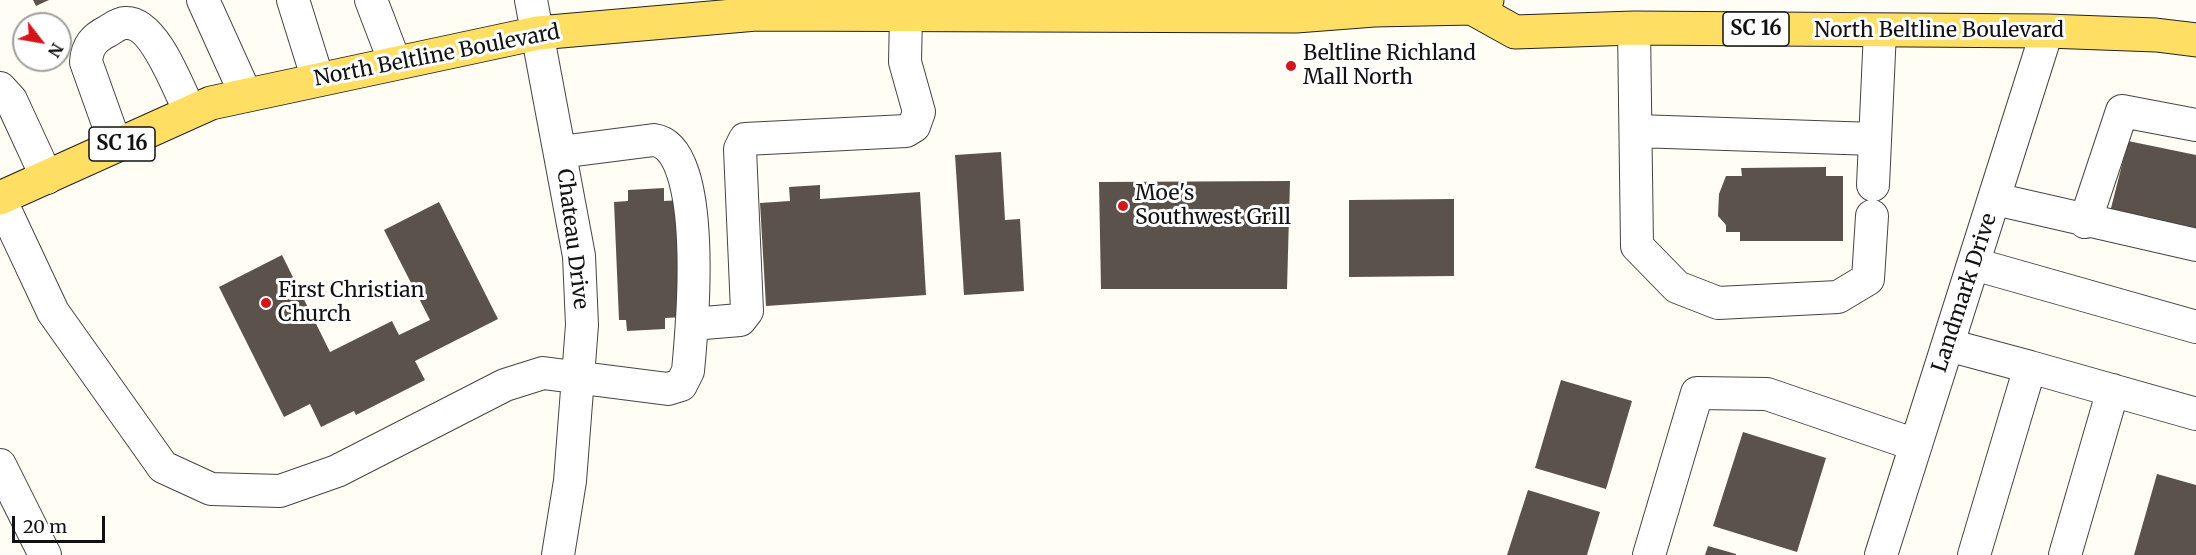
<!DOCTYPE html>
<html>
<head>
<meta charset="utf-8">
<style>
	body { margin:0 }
	#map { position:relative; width:2196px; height:555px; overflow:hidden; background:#fffdf4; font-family:Merriweather,serif }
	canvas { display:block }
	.north { position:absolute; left:12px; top:12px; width:60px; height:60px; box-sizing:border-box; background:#fff; border:2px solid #a0a0a0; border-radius:50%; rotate:121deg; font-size:16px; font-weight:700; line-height:24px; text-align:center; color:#111 }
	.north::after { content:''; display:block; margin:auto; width:21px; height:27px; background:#d3161a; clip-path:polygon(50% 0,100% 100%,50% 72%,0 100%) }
	.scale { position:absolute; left:12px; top:516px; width:93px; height:27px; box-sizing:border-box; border:3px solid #111; border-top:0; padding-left:8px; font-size:18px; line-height:21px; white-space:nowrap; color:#111; -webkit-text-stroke:4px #fff; paint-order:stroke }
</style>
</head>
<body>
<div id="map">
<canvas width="2196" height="555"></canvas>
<div class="north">N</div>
<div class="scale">20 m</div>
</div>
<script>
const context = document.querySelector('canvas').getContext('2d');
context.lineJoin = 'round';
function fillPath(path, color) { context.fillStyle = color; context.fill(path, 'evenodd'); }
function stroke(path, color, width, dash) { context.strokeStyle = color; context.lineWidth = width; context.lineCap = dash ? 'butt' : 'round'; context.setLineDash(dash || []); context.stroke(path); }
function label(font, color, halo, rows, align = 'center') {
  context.font = font + ' Merriweather,serif'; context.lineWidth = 6; context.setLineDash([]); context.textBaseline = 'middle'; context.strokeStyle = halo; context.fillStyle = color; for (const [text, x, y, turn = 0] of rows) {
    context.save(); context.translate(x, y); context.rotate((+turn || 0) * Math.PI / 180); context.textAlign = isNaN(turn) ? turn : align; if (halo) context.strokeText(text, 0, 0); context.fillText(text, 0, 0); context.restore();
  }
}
fillPath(new Path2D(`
	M33 0H49L36 6Z
	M2128 141 2196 155V232L2109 216Z
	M1001 152 1005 220 1020 219 1024 291 964 295 955 155Z
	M1826 167V176H1843V241H1740V232H1726V225L1718 216 1719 194 1726 176H1742L1741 168Z
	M1290 181 1287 289H1101L1099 182Z
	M820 185V199L920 192 926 295 766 306 760 203 790 201 789 187Z
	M664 188V201L680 200 684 317 665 318V329L627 331 626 320H619L614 202 628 201V190Z
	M1454 199V276L1349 277V200Z
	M439 202 498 319 415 361 425 380 356 415 354 411 321 427 310 404 284 417 219 287 282 255 330 352 392 321 399 335 430 320 384 230Z
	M1561 380 1632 401 1606 489 1535 468Z
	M1743 432 1826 458 1797 552 1713 526Z
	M2157 474 2196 485V555H2134Z
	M1528 490 1600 512 1587 555H1507Z
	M1708 546 1736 554V555H1705Z`), '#5b524b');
const minor = new Path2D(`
	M203 0 246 95
	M293 0 318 80
	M371 0 395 63
	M531 0 579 256 582 325 570 481 558 555
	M1634 28 1637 246 1677 287 1718 303 1838 297 1868 279 1872 216
	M0 88 11 100 47 178
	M1637 131 1874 139
	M116 146 86 62C87 46 94 38 108 31 113 28 119 23 125 23 154 20 179 90 190 112
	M1873 185 1880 31
	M0 199 53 312 163 467 211 489 280 491 337 471 505 385 543 373 668 389 681 385 688 371C692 329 709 148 654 140L560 152
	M1995 199 2196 245
	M2085 222 2122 111 2196 125
	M1974 264 2196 327
	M692 324 740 320 747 311 740 149 745 139 906 131 914 126 919 112 905 62 906 15
	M1948 345 2030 367 1974 555
	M2030 367 2196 414
	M0 465 45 555
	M1649 555 1697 393 1767 394 1916 445
	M1881 555 2047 31
	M2065 555 2113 390`);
const major = new Path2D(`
	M1472 8 1515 32 1634 28 2047 31 2156 35 2196 40
	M0 198 211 103 538 33 756 14 1296 16 1374 10 1472 8 1487 0`);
stroke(minor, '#444', 34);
stroke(major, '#222', 35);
stroke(minor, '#fff', 32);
stroke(major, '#ffde64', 33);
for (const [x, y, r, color] of [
	[1291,66,6,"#d3161a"],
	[1123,206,6,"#d3161a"],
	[266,303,6,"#d3161a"]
]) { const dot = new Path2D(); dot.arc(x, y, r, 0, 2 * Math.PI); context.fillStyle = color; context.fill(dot); stroke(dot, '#fff', 2); }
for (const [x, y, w] of [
	[1756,29,66],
	[122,144,66]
]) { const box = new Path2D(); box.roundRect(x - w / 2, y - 17, w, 34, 4.5); context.fillStyle = '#fff'; context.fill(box); stroke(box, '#111', 1.5); }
label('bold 20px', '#111', null, [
	["SC 16",1756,29],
	["SC 16",122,144]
]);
label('21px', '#111', '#fff', [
	["North Beltline Boulevard",1939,31],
	["North Beltline Boulevard",437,56,-11],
	["Chateau Drive",572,239,83],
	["Landmark Drive",1965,293,-72]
]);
label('21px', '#111', '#fff', [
	["Beltline Richland",1303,54],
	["Mall North",1303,78],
	["Moe's",1135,194],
	["Southwest Grill",1135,218],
	["First Christian",278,291],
	["Church",278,315]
], 'left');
</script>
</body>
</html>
